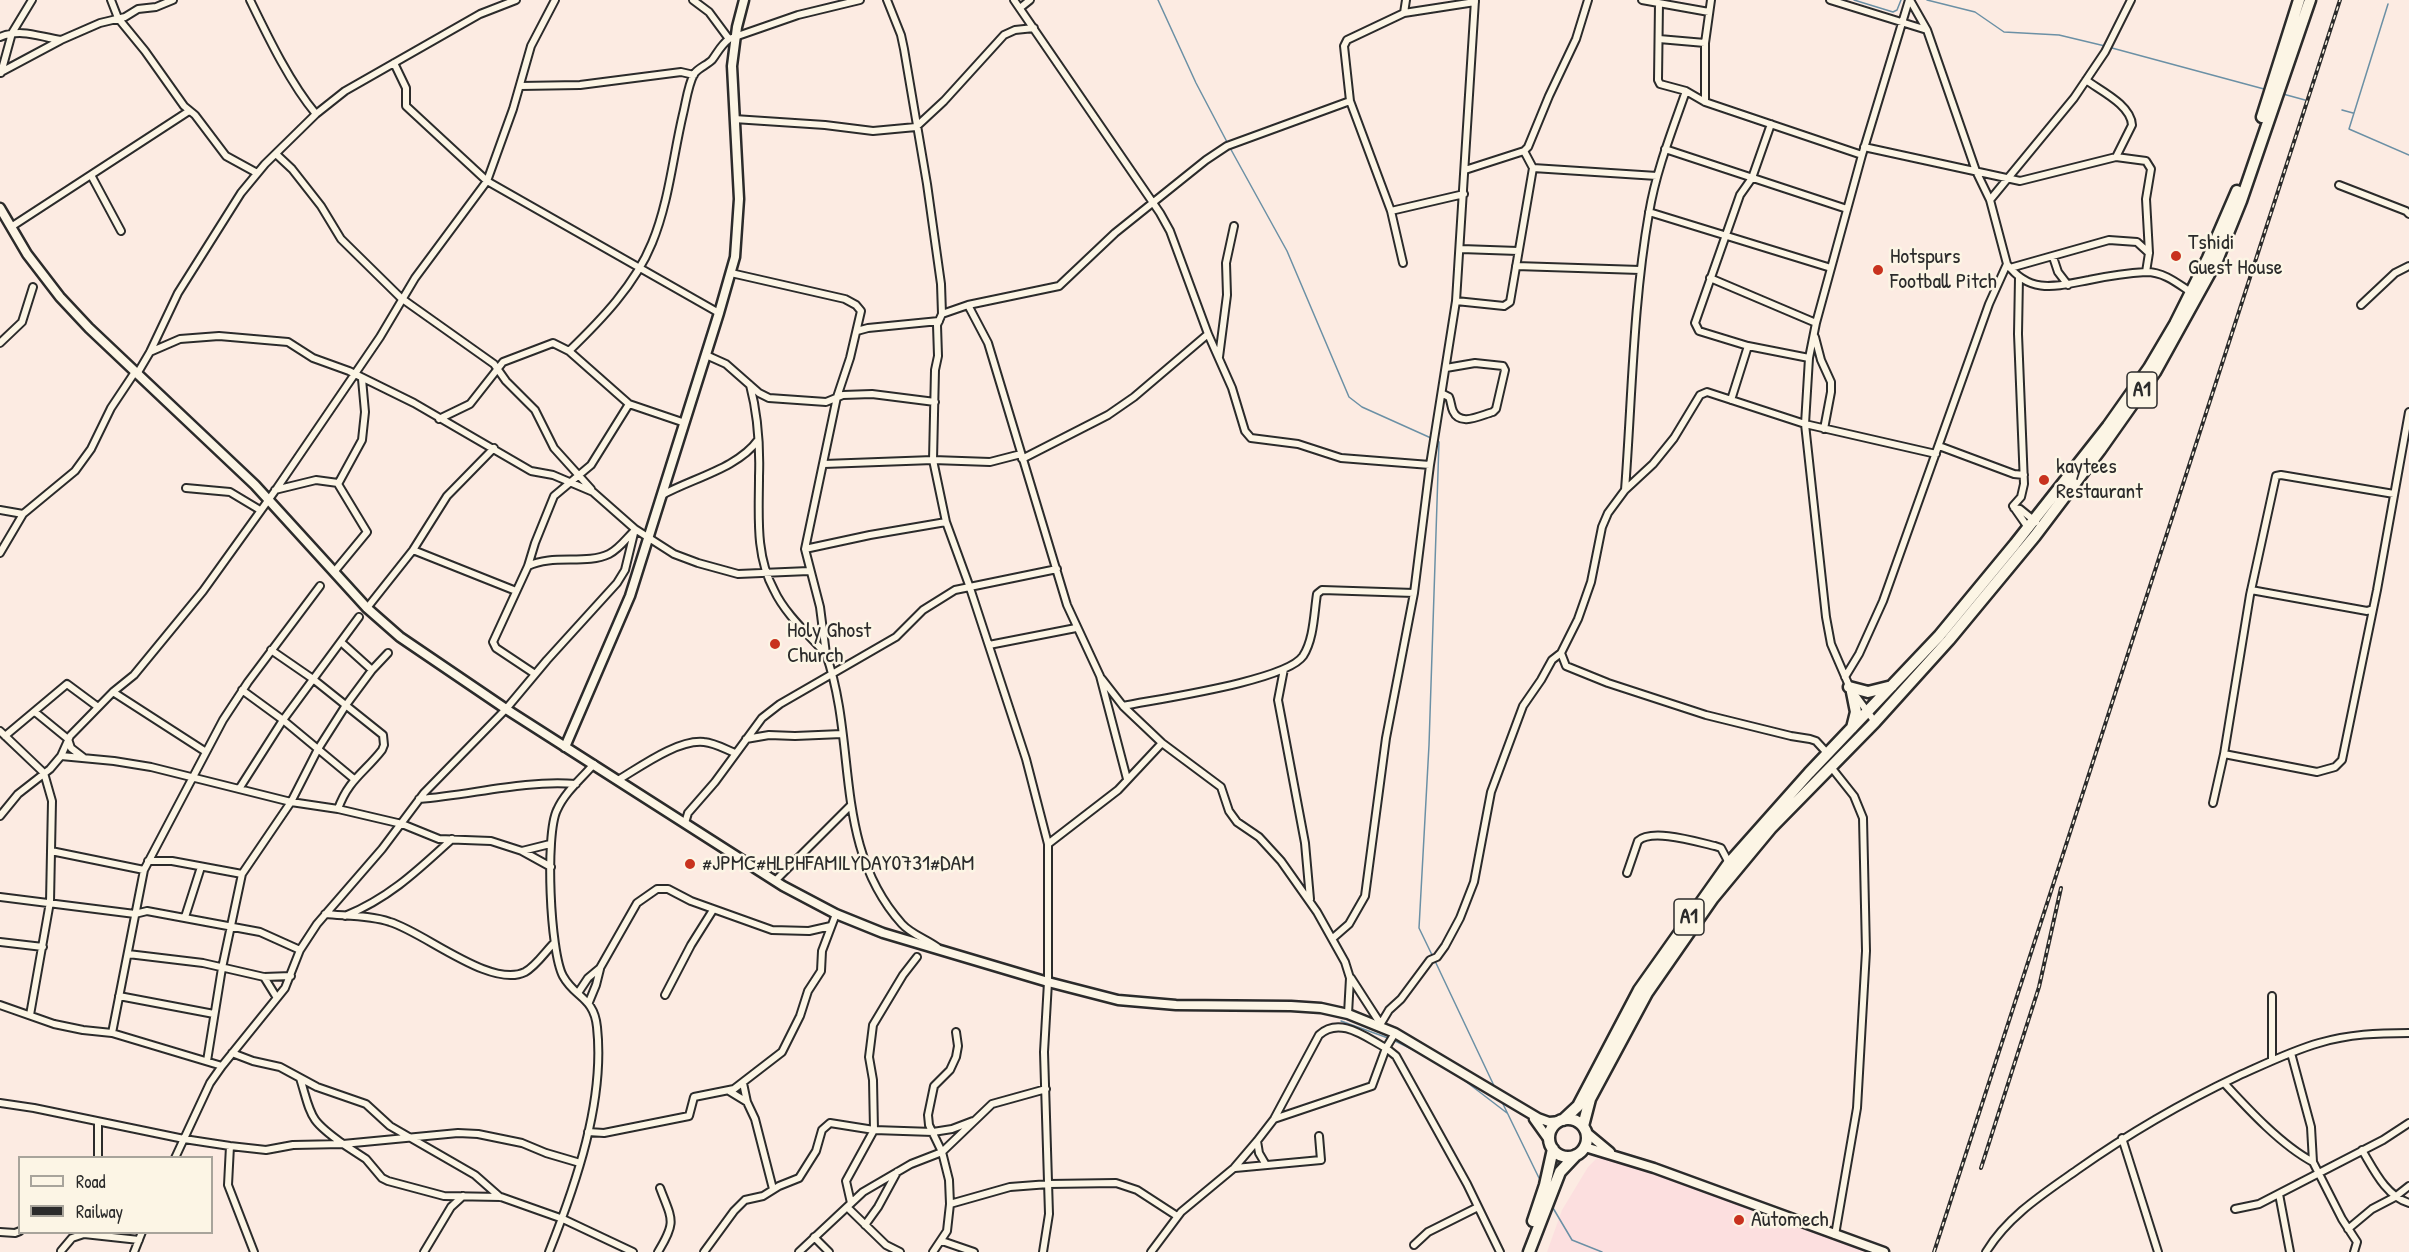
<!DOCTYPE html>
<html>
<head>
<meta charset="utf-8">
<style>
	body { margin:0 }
	#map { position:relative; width:2409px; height:1252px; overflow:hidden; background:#fcebe2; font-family:"Patrick Hand",sans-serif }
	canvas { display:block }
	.legend { position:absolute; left:18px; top:1156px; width:195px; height:78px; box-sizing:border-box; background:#fcf5e5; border:2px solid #a8a49b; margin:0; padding:8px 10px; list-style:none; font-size:18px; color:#2b2b2b }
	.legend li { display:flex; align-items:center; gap:12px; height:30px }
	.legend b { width:30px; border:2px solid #a8a49b }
</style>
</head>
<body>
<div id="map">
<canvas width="2409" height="1252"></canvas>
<ul class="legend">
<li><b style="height:8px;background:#fcf5e5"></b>Road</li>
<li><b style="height:8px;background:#2b2b2b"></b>Railway</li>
</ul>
</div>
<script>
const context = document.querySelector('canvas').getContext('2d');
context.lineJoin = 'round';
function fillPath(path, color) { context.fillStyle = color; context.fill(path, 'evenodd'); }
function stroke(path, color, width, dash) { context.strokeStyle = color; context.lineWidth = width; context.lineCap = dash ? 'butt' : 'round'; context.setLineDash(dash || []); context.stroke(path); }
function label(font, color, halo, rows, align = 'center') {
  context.font = font + ' "Patrick Hand",sans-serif'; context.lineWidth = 5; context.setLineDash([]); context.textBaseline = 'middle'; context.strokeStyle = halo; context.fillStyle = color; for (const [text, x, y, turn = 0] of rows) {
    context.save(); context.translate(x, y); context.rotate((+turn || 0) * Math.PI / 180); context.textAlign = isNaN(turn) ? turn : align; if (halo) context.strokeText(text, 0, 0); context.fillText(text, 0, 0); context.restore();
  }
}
fillPath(new Path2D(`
	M1609 1157 1634 1163 1874 1252H1547L1562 1210 1588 1167 1596 1159Z`), '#fcdfdf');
stroke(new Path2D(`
	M1158 0 1196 83 1227 142
	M1854 0 1893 12 1897 10 1901 0
	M1927 0 1975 12 2004 32 2059 35 2105 46
	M2388 4 2349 129 2409 155
	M2112 48 2264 89
	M2283 94 2305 100
	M2342 110 2353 113
	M1229 146 1287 251 1349 397 1362 407 1431 438
	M1433 957 1419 928 1429 745 1439 442 1435 440
	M1435 961 1496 1090
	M1341 1021 1388 1038
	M1393 1040 1424 1055
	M1456 1074 1507 1113
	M1502 1102 1539 1178
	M1553 1208 1572 1240 1602 1252`), '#6b90a5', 1.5);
const street = new Path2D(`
	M111 0 118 18 145 51 184 106 195 115 226 156 257 173
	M250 0C268 37 290 83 316 114
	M693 0 709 12 729 39
	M887 0 901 35 904 49 927 184 941 284 942 314 937 325 938 356 935 370 933 460 946 522 969 585 1026 759 1048 844V982L1044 1052 1049 1214 1043 1252
	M1014 0 1160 213 1170 231 1208 334 1232 388 1245 431 1251 438 1298 444 1341 458 1430 465
	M1642 0 1709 12
	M1830 0 1927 30
	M1659 3 1658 80 1660 84 1686 91 1705 102 1862 155
	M1020 8 1030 0
	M1404 13 1406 0
	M0 37C22 28 39 37 61 40
	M1659 39 1705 43
	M394 63 406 88V106L487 181 719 313
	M1 72 61 40 100 23 125 17 138 9 156 7 173 0
	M1 73 12 33 32 0
	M2086 80C2101 91 2131 105 2132 125L2116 157
	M520 86 580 85 681 72 694 75
	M1705 102V43L1711 0
	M734 119 825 125 873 131 916 127 944 101 1004 35 1015 30 1034 28
	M1771 124 1752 178 1740 195 1695 323 1699 331 1748 346 1809 358
	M1864 147 2020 181 2116 157 2146 161 2151 169 2146 199 2149 253 2146 272
	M1665 149 1847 209
	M276 154 292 169 321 206 341 239 401 298 494 364 506 381 535 410 554 448 591 489
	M1533 168 1657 176
	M1465 170 1524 151 1528 147 1549 96 1576 39 1588 0
	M91 175 121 231
	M2339 185 2406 211 2409 214
	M1990 200 2074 98 2105 52 2131 0
	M1391 211 1464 194
	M1649 212 1831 268
	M11 227 189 111
	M1461 249 1518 251
	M2053 257 2058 272 2068 285
	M1403 263 1391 211 1350 101 1344 46 1347 40 1404 13 1475 2
	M2007 264C2030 295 2057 286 2089 280 2108 276 2127 273 2146 272 2164 272 2177 283 2192 293
	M1516 266 1640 270
	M2010 268 2109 240 2137 242 2149 253
	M731 273 845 299 856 305 861 311 850 358 837 397 805 549 820 607 826 654
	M2019 277 2018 334 2024 484 2021 497 2013 506 2029 529
	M1710 278 1816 323
	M1456 301 1504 306 1510 302 1533 168 1524 151
	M968 305 1059 286 1115 233 1206 160 1227 146 1350 101
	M2361 305 2395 273 2409 266
	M942 314 968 305 988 343 1067 605 1100 676 1127 779
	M857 331 868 328 939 321
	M1815 337 1821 360 1831 382V392L1824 429
	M0 343 22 322 33 287
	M150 352 180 339 219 336 288 342 313 358 349 371 414 403 531 471 553 475 593 492 635 529 674 554 698 563 738 574 809 571
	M706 355 726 364 759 393 769 398 826 402 843 395 872 394 935 402
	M1219 357 1227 295 1226 263 1234 226
	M137 374 150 352 178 293 241 193 265 164 316 114 345 91 480 14 516 0
	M750 385C758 415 760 446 759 477 759 515 755 555 774 590 785 614 809 635 826 654 858 745 832 846 902 924 911 934 926 939 937 947
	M1443 394 1449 397C1451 401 1451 407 1453 411 1460 427 1481 415 1493 412L1496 409 1505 370 1503 366 1475 363 1446 368
	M1731 400 1748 346
	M439 419 470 404 503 362 553 343 569 351
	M685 423 629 404 569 351C601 320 635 285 652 243 669 202 673 156 683 114 686 102 688 85 694 74 698 68 707 65 712 60 718 52 721 45 729 39L798 15 860 0
	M1939 446 2014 474 2024 475
	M1022 459 1108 415 1134 397 1208 334
	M824 464 933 460 990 462 1021 454
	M186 488 230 492 260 510
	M275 490 316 480 338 483
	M1625 490C1632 398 1633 304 1649 213 1656 171 1672 131 1686 91
	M662 495C693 478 738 468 758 440
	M2014 508 2020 509 2036 522
	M0 510 23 514 75 471 91 449 111 408 135 372
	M805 549 870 535 946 522
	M413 550 516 591
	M0 553 23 514
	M528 566C553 554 586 565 609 554 619 549 626 539 634 531
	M334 572 367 532 338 484 362 440 365 412 362 379
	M2251 590 2367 611 2373 609
	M367 608 413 550 447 496 494 448
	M341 642 372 670
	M989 645 1076 628
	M271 650 313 679 383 735 384 745 382 750C365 772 348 780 338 809
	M1561 653 1566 666 1608 683 1706 715 1791 736 1810 739 1816 741 1828 754
	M1284 669 1278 700 1305 843 1310 899
	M535 674 496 648 493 642 528 566 535 543 554 496 591 465 629 404
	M1845 677 1859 654 1883 601 1989 304 2007 264 1990 200 1976 171 1927 30 1910 0
	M1102 679 1123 706 1162 743 1221 787 1229 811 1237 822 1259 837 1281 861 1317 912 1345 962 1350 978 1348 1014
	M1850 688 1831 644 1826 617 1805 424 1809 358 1816 323 1862 155 1909 0
	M242 690 283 720 354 779
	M113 692 206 752
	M1856 696 1875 722
	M1123 706C1157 699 1286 681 1303 656 1314 639 1314 613 1317 594L1322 590 1414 593
	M35 712 68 739 71 748 84 758
	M0 731 44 773 52 801 50 902 30 1015
	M5 736 67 684 98 707
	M746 739 769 735 795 736 842 734
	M2224 754 2317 772 2335 767 2342 760 2377 590 2409 412
	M1831 767 1854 796 1863 818 1866 951 1857 1108 1835 1235
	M618 780C640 767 678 739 704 742 715 743 725 749 735 753
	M239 789 283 720 359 617
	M419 799C472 795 522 780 576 784
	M2213 803 2224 754 2250 595 2276 476 2281 475 2394 494
	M0 816 18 794 50 769 61 756
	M685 823 688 813 715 782 762 718 780 704 896 637 923 610 955 590 1057 569
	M1048 844 1118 790 1162 743
	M51 851 144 870
	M522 851 550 844
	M148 861H172L242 874
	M551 867 522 851 491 841 439 839 402 824 338 809 291 802 151 767 114 761 61 756 70 736 113 692 134 675 203 591 277 488 380 337 415 278 487 181 513 109 531 46 555 0
	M1627 873 1638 841C1652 828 1697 842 1715 846L1721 848 1729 863
	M775 881 851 805
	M0 897 135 914 147 911 260 932 300 950
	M325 914C346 916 370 915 390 922 424 932 491 989 525 972 536 966 545 952 554 943
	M345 916C389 898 417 871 452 839
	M185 917 201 867
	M1333 938 1349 924 1365 896 1386 738 1414 593 1430 465 1456 301 1475 0
	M0 942 43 947
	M128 954 203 963 264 977 291 976
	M264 977 277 998
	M1351 978 1380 1023
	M578 993 588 978 600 968 637 903 657 889H668L691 901 772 930 809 931 831 926
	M665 995 691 945 713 910
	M119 996 214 1014
	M589 1002 596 985 600 969
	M0 1005 54 1024 83 1030 112 1033 222 1066
	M1380 1025 1389 1010 1401 999 1430 960 1437 957 1445 946 1460 918 1474 882 1491 792 1523 706 1541 680 1552 660 1561 653 1578 619 1591 582 1602 527 1608 513 1625 490 1653 464 1674 438 1700 395 1707 392 1805 424 1936 454
	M112 1033 144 870 223 720 248 682 320 586
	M232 1053 253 1061 280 1067 317 1087 366 1104 390 1126 475 1175 500 1197
	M2291 1053 2311 1127 2313 1162 2342 1219 2357 1242 2354 1252
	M2272 1060V996
	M207 1061 222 968 242 874 291 802 318 749 346 705 372 670 388 653
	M300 1078C312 1117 308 1119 343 1144L458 1133 478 1134 522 1143 546 1153 580 1163
	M743 1083 747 1102 755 1119 773 1189
	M2224 1083C2248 1109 2281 1145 2313 1162
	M729 1091 747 1102
	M0 1103 34 1108 184 1139 230 1146 266 1150 293 1145 343 1144 366 1159 382 1178 388 1181 444 1196 501 1197 563 1219 633 1252
	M1274 1119 1372 1086 1386 1048 1396 1056 1467 1184 1500 1252
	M588 1132 604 1133 689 1116 694 1097 734 1089 782 1052 800 1016 808 991 821 971 822 951 836 914
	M2122 1138 2158 1252
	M1257 1141 1259 1153 1266 1165
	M230 1146 228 1185 254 1252
	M2362 1150C2374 1170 2386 1196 2409 1203
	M98 1158V1122
	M175 1158 210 1083 222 1066 285 988 300 950 317 924 382 849 424 793 506 709 547 660 617 583 625 570 635 529
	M1235 1168 1321 1160 1319 1136
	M2279 1194 2290 1252
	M851 1203 846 1181 874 1130 873 1080 869 1057 873 1025 903 975 917 957
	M950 1204 1010 1187 1049 1184 1116 1183 1137 1190 1177 1216
	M847 1207 886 1245 900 1252
	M2235 1209 2259 1204 2383 1140 2409 1123
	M865 1225 878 1207 897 1172
	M2348 1229 2372 1209 2395 1197 2409 1186
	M0 1232 15 1233 20 1231
	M814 1237 829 1252
	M942 1241 974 1252
	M1414 1245 1428 1232 1478 1207
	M61 1251 72 1238 84 1234 139 1240
	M134 1252 142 1232
	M424 1252 451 1207 463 1196
	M549 1252C576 1184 605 1101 597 1027 594 997 575 998 563 976 550 952 545 834 557 810 565 792 581 779 594 764
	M658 1252C677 1221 672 1220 660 1188
	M704 1252 734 1211 745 1200 763 1196 779 1186 799 1178 816 1151 822 1130 830 1123 874 1130 933 1132 952 1129 973 1121
	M799 1252 863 1192 911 1164 942 1152 992 1104 1046 1089
	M933 1252 947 1231 950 1204 949 1180 942 1152 929 1125 928 1115 934 1086 950 1070 956 1057 958 1046 956 1032
	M1151 1252 1181 1212 1234 1168 1257 1141 1274 1119 1319 1035C1340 1016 1365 1037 1386 1048L1395 1033
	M1986 1252C2008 1216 2043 1194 2077 1170 2128 1134 2181 1103 2238 1076 2265 1064 2291 1051 2319 1043 2349 1034 2378 1033 2409 1033`);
const secondary = new Path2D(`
	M0 208 27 254 60 297 89 328 255 485 367 608 400 637 506 709 783 886 836 914 883 933 1048 982 1118 1000 1176 1005 1291 1006 1321 1008 1348 1014 1395 1033 1538 1118 1549 1122 1561 1121
	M565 747 630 596 719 313 735 257 739 199 732 66 737 27 744 0
	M1534 1119 1549 1140
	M1586 1132 1610 1152
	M1585 1147 1654 1168 1884 1252`);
const highway = new Path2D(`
	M2262 117 2299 0
	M1849 687 1868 692 1892 686
	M1852 728 1856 712 1852 692
	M1549 1138a19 19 0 1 1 38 0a19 19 0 1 1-38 0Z
	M1563 1120 1578 1106 1639 990 1729 863 1809 773 1939 636 2015 544 2108 426 2149 368 2175 324 2208 258 2237 191
	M1583 1126 1590 1099 1647 993 1713 898 1771 828 1875 722 1949 640 2035 536 2100 450 2155 372 2218 258 2241 201 2310 0
	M1533 1221 1545 1185 1553 1149
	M1529 1252 1560 1172 1576 1155`);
stroke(street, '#2b2b2b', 10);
stroke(secondary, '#2b2b2b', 13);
stroke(highway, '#2b2b2b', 15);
stroke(street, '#fcf5e5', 6);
stroke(secondary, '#fcf5e5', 8);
stroke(highway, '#fcf5e5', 10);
const rail = new Path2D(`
	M1981 1168 2039 987 2061 888
	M1934 1252 2340 0`);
stroke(rail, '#2b2b2b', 4);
stroke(rail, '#fcf5e5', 1.5, [4.5]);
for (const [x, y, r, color] of [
	[2176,256,6,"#c8321e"],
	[1878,270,6,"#c8321e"],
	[2044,480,6,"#c8321e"],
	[775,644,6,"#c8321e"],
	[690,864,6,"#c8321e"],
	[1739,1220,6,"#c8321e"]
]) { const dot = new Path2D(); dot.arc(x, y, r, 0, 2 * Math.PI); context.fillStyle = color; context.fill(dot); stroke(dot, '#fcf5e5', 2); }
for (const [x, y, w] of [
	[2142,390,30],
	[1689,917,30]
]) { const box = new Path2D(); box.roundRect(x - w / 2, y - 18, w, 36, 4.5); context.fillStyle = '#fcf5e5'; context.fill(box); stroke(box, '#2b2b2b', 1.5); }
label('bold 21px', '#2b2b2b', null, [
	["A1",2142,390],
	["A1",1689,917]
]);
label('22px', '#2b2b2b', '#fcf5e5', [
	["Tshidi",2188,243],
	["Guest House",2188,268],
	["Hotspurs",1890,257],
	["Football Pitch",1890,282],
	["kaytees",2056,467],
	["Restaurant",2056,492],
	["Holy Ghost",787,631],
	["Church",787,656],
	["#JPMC#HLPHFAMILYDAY0731#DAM",702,864],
	["Automech",1751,1220]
], 'left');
</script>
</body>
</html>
